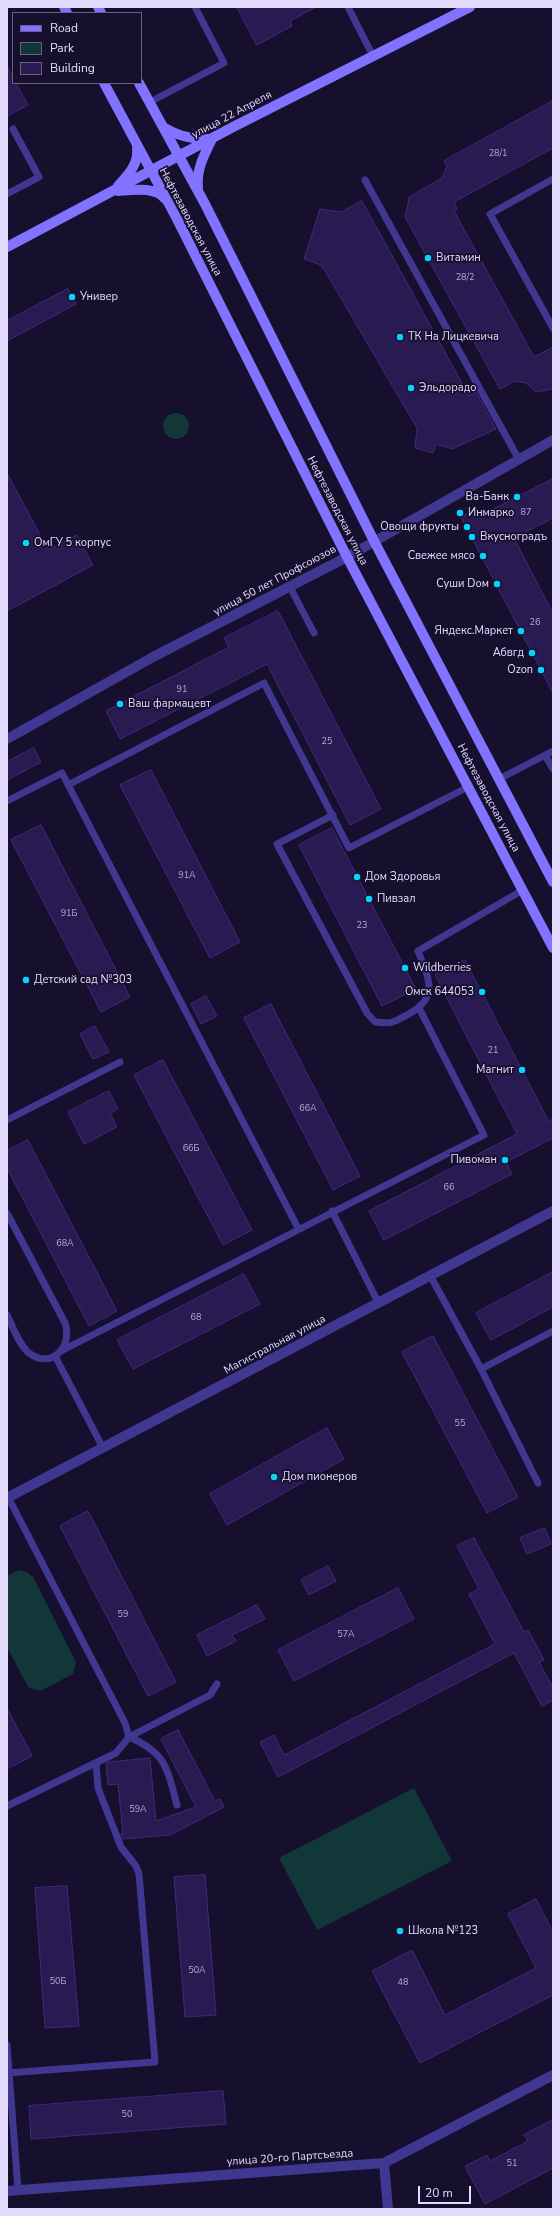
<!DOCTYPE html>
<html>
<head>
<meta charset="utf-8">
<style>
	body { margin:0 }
	#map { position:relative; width:560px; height:2216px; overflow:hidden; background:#170f2e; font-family:"Nunito Sans",sans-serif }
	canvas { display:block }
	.frame { position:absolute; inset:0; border:8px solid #e3dcff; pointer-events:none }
	.legend { position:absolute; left:12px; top:12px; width:130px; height:72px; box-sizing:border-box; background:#170f2e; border:1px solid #696182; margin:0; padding:5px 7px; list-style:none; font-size:12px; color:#e3dcff }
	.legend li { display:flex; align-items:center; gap:8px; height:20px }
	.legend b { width:20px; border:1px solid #696182 }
	.scale { position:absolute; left:418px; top:2186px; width:53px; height:18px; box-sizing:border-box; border:2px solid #e3dcff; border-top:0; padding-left:5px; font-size:12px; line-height:14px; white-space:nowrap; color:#e3dcff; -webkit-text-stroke:3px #170f2e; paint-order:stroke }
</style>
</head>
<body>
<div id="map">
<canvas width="560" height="2216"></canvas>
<div class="frame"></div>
<ul class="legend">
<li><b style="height:5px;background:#8173ff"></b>Road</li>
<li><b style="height:11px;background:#123739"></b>Park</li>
<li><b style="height:11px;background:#291a51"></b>Building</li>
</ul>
<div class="scale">20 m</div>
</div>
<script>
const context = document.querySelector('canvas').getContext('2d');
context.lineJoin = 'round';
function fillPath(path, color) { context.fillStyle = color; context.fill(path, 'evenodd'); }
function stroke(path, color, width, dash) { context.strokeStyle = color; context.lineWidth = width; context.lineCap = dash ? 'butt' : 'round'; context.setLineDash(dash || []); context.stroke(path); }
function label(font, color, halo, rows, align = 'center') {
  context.font = font + ' "Nunito Sans",sans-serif'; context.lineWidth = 3.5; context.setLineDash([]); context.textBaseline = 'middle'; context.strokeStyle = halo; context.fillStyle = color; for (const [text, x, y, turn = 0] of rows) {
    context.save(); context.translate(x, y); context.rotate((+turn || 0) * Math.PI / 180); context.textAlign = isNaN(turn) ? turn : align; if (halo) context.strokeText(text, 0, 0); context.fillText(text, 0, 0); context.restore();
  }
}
fillPath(new Path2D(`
	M163 426a13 13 0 1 1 26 0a13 13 0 1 1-26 0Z
	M19 1570 27 1572 33 1577 76 1662 73 1674 40 1691 28 1687 7 1647V1576Z
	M414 1788 452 1861 317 1930 279 1858Z`), '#123739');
const building = new Path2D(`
	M237 7H316L290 21 292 26 257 45Z
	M7 66 13 77V83H16L28 105 7 116Z
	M553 101V148L454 202 457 209 454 211 534 357 553 347V389L536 392 526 383 515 381 500 389 405 217 408 205 409 197 442 178 447 166 444 161Z
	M362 201 469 396 476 392 496 429 452 449 436 444 433 453 415 448 417 428 324 269 318 264 304 259 320 209 341 212Z
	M68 289 76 304 7 341V321Z
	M7 473 48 550 77 535 93 565 7 611Z
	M553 479V518L514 538 553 614V693L461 517 474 510 477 517Z
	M278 611 381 809 350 825 267 664 120 739 106 711 229 647 224 638Z
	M34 748 41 762 7 780V762Z
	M151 770 240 942 210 958 120 785Z
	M41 825 130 997 101 1012 11 840Z
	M332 828 416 989 382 1006 299 845Z
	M465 960 549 1122 553 1119V1138L506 1162 512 1174 384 1240 369 1211 517 1134 435 975Z
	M206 996 217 1016 201 1024 191 1004Z
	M271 1004 360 1176 333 1190 244 1018Z
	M95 1026 109 1052 93 1059 80 1034Z
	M163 1060 252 1230 223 1245 134 1075Z
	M109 1091 118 1109 110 1113 117 1127 84 1144 68 1112Z
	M28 1140 117 1311 89 1326 7 1168V1151Z
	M553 1272V1307L491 1340 476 1313Z
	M244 1274 260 1304 133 1369 117 1340Z
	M433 1336 518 1497 487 1513 402 1352Z
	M327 1428 344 1459 227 1525 210 1494Z
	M88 1511 176 1682 148 1696 60 1526Z
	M545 1528 551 1544 527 1554 520 1538Z
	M474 1538 524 1632 528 1630 544 1660 539 1662 553 1688V1700L542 1706 514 1653 278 1777 260 1742 274 1735 284 1755 495 1644 469 1594 479 1589 457 1546Z
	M328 1566 336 1581 309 1595 301 1580Z
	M398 1588 414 1619 294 1681 278 1650Z
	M257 1605 265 1619 232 1635 236 1641 207 1656 197 1635Z
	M7 1708 32 1756 7 1769Z
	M178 1730 215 1801 220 1799 224 1807 170 1835 123 1839 121 1834 123 1833 118 1784 108 1785 106 1763 109 1762 150 1758 156 1821 196 1807 161 1739Z
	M205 1875 216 2015 185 2017 174 1877Z
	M67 1886 79 2026 45 2028 35 1888Z
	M536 1899 553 1932V1995L420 2063 372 1971 412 1950 445 2015 536 1968 508 1914Z
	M223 2091 226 2124 31 2139 29 2106Z
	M553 2120V2168L485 2204 465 2166 487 2155 490 2161 528 2141 524 2135Z`);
fillPath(building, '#291a51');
stroke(building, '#402a7f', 1);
stroke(new Path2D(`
	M348 7 373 56
	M150 102 224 63 195 7
	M553 179 490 214 553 328
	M365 180 518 458
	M7 194 39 177 13 129
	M290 587 314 633
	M545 755 553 769
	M499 779 553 751
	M68 785 264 683 349 848 468 787
	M7 801 62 773 298 1228
	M333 815 277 844 367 1013 375 1022C392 1024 392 1023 407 1015 440 997 429 980 418 951L523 890
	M7 1120 120 1062
	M332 1211 379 1304
	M7 1213 65 1323C73 1347 51 1370 29 1353 19 1345 13 1327 7 1315
	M431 1277 481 1369 538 1483
	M61 1351 484 1135 419 1008
	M55 1356 103 1448
	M481 1369 553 1331
	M129 1737 210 1695 217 1684
	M129 1737C167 1753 167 1769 177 1805
	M7 1806 116 1753 129 1737 125 1723 8 1497
	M7 2045 18 2190
	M7 2073 155 2062 139 1874 136 1866 121 1847 98 1788 96 1763`), '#403791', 7);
stroke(new Path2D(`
	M7 739 153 657 347 557 553 440
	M7 1498 553 1211
	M384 2163 388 2209
	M7 2191 384 2163 553 2075`), '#403791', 10);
stroke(new Path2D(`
	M64 7 67 13
	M98 7 101 13
	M104 83 177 219 347 557 553 948
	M139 83 205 204 374 541 553 882
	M165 128C180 137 193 139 211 139
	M118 186C129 174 139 164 137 147
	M198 188C196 170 204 155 212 139
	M118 191C132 190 156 186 165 199
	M7 247 233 127 470 7`), '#8173ff', 10);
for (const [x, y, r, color] of [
	[428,258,4,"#08d5ff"],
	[72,297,4,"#08d5ff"],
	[400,337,4,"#08d5ff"],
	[411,388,4,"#08d5ff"],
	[517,497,4,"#08d5ff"],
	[460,513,4,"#08d5ff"],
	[467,527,4,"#08d5ff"],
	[472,537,4,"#08d5ff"],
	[26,543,4,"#08d5ff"],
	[483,556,4,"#08d5ff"],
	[497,584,4,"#08d5ff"],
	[521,631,4,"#08d5ff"],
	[532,653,4,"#08d5ff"],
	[541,670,4,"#08d5ff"],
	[120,704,4,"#08d5ff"],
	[357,877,4,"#08d5ff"],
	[369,899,4,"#08d5ff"],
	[405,968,4,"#08d5ff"],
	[26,980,4,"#08d5ff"],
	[482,992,4,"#08d5ff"],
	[522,1070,4,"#08d5ff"],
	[505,1160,4,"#08d5ff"],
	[274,1477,4,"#08d5ff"],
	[400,1931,4,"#08d5ff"]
]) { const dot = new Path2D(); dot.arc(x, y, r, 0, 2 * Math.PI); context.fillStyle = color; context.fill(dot); stroke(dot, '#170f2e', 1.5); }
label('9px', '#b4acd4', null, [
	["28/1",498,154],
	["28/2",465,278],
	["87",526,513],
	["26",535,623],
	["91",182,690],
	["25",327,742],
	["91А",187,876],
	["91Б",69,914],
	["23",362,926],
	["21",493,1051],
	["66А",308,1109],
	["66Б",191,1149],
	["66",449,1188],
	["68А",65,1244],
	["68",196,1318],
	["55",460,1424],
	["59",123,1615],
	["57А",346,1635],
	["59А",138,1810],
	["50А",197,1971],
	["50Б",58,1982],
	["48",403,1983],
	["50",127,2115],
	["51",512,2164]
]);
label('11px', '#e3dcff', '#170f2e', [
	["улица 22 Апреля",232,115,-28],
	["Нефтезаводская улица",190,222,62],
	["Нефтезаводская улица",337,511,63],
	["улица 50 лет Профсоюзов",275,581,-28],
	["Нефтезаводская улица",488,798,62],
	["Магистральная улица",275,1345,-28],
	["улица 20-го Партсъезда",290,2158,-4]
]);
label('11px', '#e3dcff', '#170f2e', [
	["Витамин",436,258],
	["Универ",80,297],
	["ТК На Лицкевича",408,337],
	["Эльдорадо",419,388],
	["Ва-Банк",509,497,"right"],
	["Инмарко",468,513],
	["Овощи фрукты",459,527,"right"],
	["Вкусноградъ",480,537],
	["ОмГУ 5 корпус",34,543],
	["Свежее мясо",475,556,"right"],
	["Суши Dом",489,584,"right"],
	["Яндекс.Маркет",513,631,"right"],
	["Абвгд",524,653,"right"],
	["Ozon",533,670,"right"],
	["Ваш фармацевт",128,704],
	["Дом Здоровья",365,877],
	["Пивзал",377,899],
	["Wildberries",413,968],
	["Детский сад №303",34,980],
	["Омск 644053",474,992,"right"],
	["Магнит",514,1070,"right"],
	["Пивоман",497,1160,"right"],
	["Дом пионеров",282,1477],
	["Школа №123",408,1931]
], 'left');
</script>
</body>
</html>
